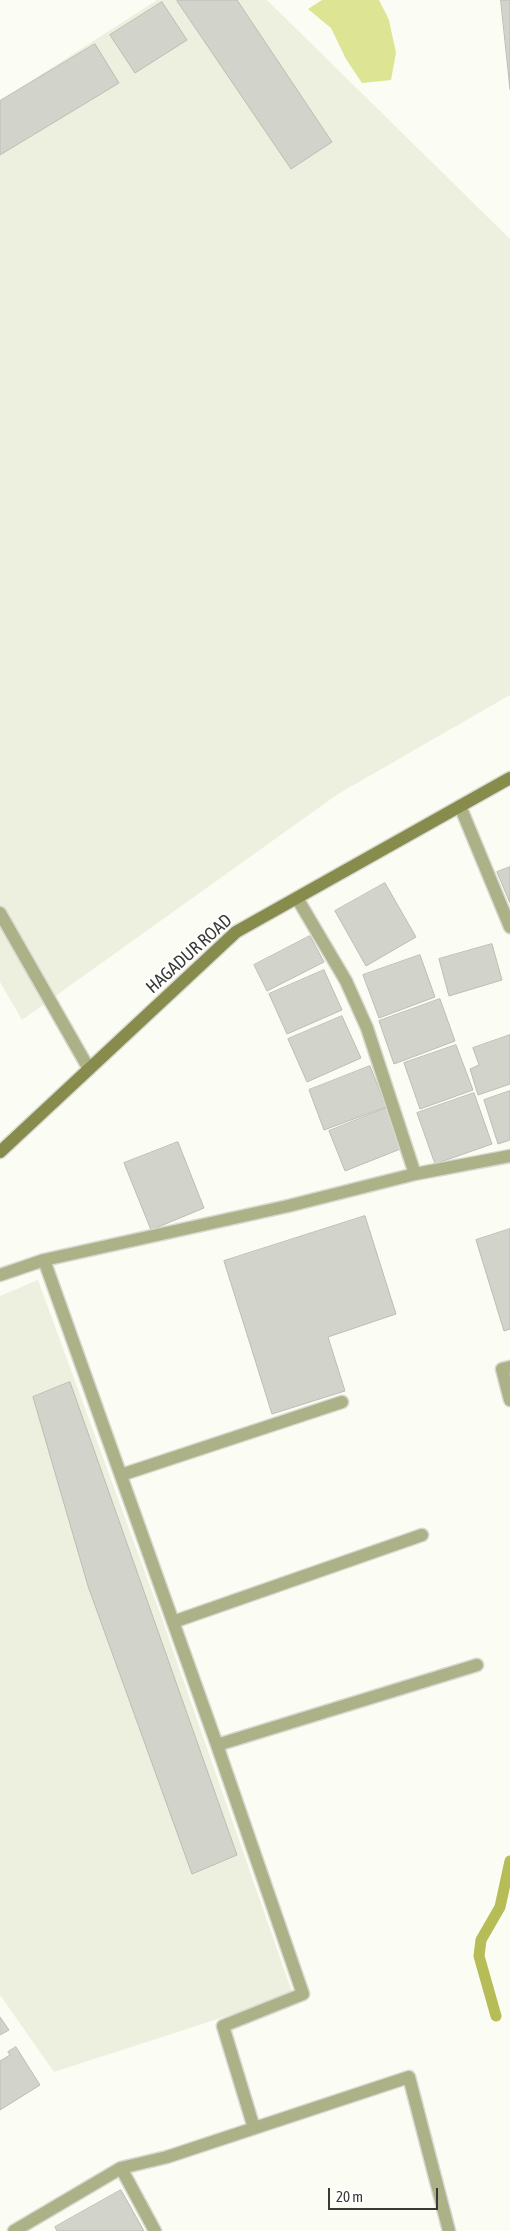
<!DOCTYPE html>
<html>
<head>
<meta charset="utf-8">
<style>
	body { margin:0 }
	#map { position:relative; width:510px; height:2231px; overflow:hidden; background:#fbfcf3; font-family:"Asap Condensed",sans-serif }
	canvas { display:block }
	.scale { position:absolute; left:328px; top:2188px; width:110px; height:22px; box-sizing:border-box; border:2px solid #393936; border-top:0; padding-left:6px; font-size:15px; line-height:18px; white-space:nowrap; color:#393936; -webkit-text-stroke:4px #fff; paint-order:stroke }
</style>
</head>
<body>
<div id="map">
<canvas width="510" height="2231"></canvas>
<div class="scale">20 m</div>
</div>
<script>
const context = document.querySelector('canvas').getContext('2d');
context.lineJoin = 'round';
function fillPath(path, color) { context.fillStyle = color; context.fill(path, 'evenodd'); }
function stroke(path, color, width, dash) { context.strokeStyle = color; context.lineWidth = width; context.lineCap = dash ? 'butt' : 'round'; context.setLineDash(dash || []); context.stroke(path); }
function label(font, color, halo, rows, align = 'center') {
  context.font = font + ' "Asap Condensed",sans-serif'; context.lineWidth = 4; context.setLineDash([]); context.textBaseline = 'middle'; context.strokeStyle = halo; context.fillStyle = color; for (const [text, x, y, turn = 0] of rows) {
    context.save(); context.translate(x, y); context.rotate((+turn || 0) * Math.PI / 180); context.textAlign = isNaN(turn) ? turn : align; if (halo) context.strokeText(text, 0, 0); context.fillText(text, 0, 0); context.restore();
  }
}
fillPath(new Path2D(`
	M157 0H267L510 239V695L338 794 22 1020 0 982V101Z
	M38 1280 161 1616 292 1992 264 2004 54 2072 0 1995V1296Z`), '#eef0df');
fillPath(new Path2D(`
	M322 0H379L389 20 396 53 391 80 362 83 346 59 331 28 308 9Z`), '#dde494');
stroke(new Path2D(`
	M496 2016 479 1956 481 1940 500 1907 510 1861`), '#b6bd56', 11);
const building = new Path2D(`
	M179 0H237L332 142 291 169 177 1Z
	M501 0H510V89Z
	M162 2 187 40 135 73 110 35Z
	M95 44 119 83 0 155V101Z
	M510 867V903L497 872Z
	M385 883 416 937 366 966 335 911Z
	M310 936 324 962 267 991 254 965Z
	M492 944 502 980 449 996 439 959Z
	M420 955 435 997 379 1018 363 975Z
	M324 970 342 1010 287 1034 269 994Z
	M440 999 455 1041 394 1064 379 1021Z
	M342 1016 361 1058 307 1082 288 1039Z
	M510 1035V1084L478 1095 470 1069 479 1065 473 1048Z
	M456 1045 473 1090 420 1109 404 1063Z
	M370 1066 386 1107 324 1130 309 1090Z
	M510 1091V1140L498 1144 484 1100Z
	M474 1093 492 1144 435 1164 417 1113Z
	M387 1108 403 1148 345 1171 329 1131Z
	M178 1142 204 1208 151 1230 124 1163Z
	M365 1216 396 1314 328 1337 345 1391 272 1414 224 1261Z
	M510 1229V1329L504 1331 476 1240Z
	M70 1382 237 1855 192 1874 88 1586 33 1397Z
	M0 2017 9 2030 0 2035Z
	M16 2047 40 2085 0 2110V2061L10 2055 8 2052Z
	M121 2190 144 2231H57L55 2227Z`);
fillPath(building, '#d2d3ca');
stroke(building, '#bcbdb4', 1);
const lane = new Path2D(`
	M0 913 89 1069`);
const street = new Path2D(`
	M460 806 510 927
	M297 898 346 981 367 1028 415 1174
	M44 1260 217 1745 303 1994 223 2026 254 2128
	M0 1275 44 1260 288 1206 415 1174 510 1156
	M510 1367 502 1369 510 1400
	M121 1475 342 1402
	M173 1622 422 1535
	M217 1745 477 1665
	M14 2231 121 2168
	M155 2231 121 2168 167 2157 409 2077 449 2231`);
const secondary = new Path2D(`
	M0 1152 236 932 510 778`);
stroke(lane, '#d8d9d1', 15);
stroke(street, '#d8d9d1', 15);
stroke(secondary, '#d8d9d1', 15);
stroke(lane, '#acb187', 12);
stroke(street, '#acb187', 12);
stroke(secondary, '#878c4c', 12);
label('18px', '#393936', '#fff', [
	["HAGADUR ROAD",189,954,-42]
]);
</script>
</body>
</html>
